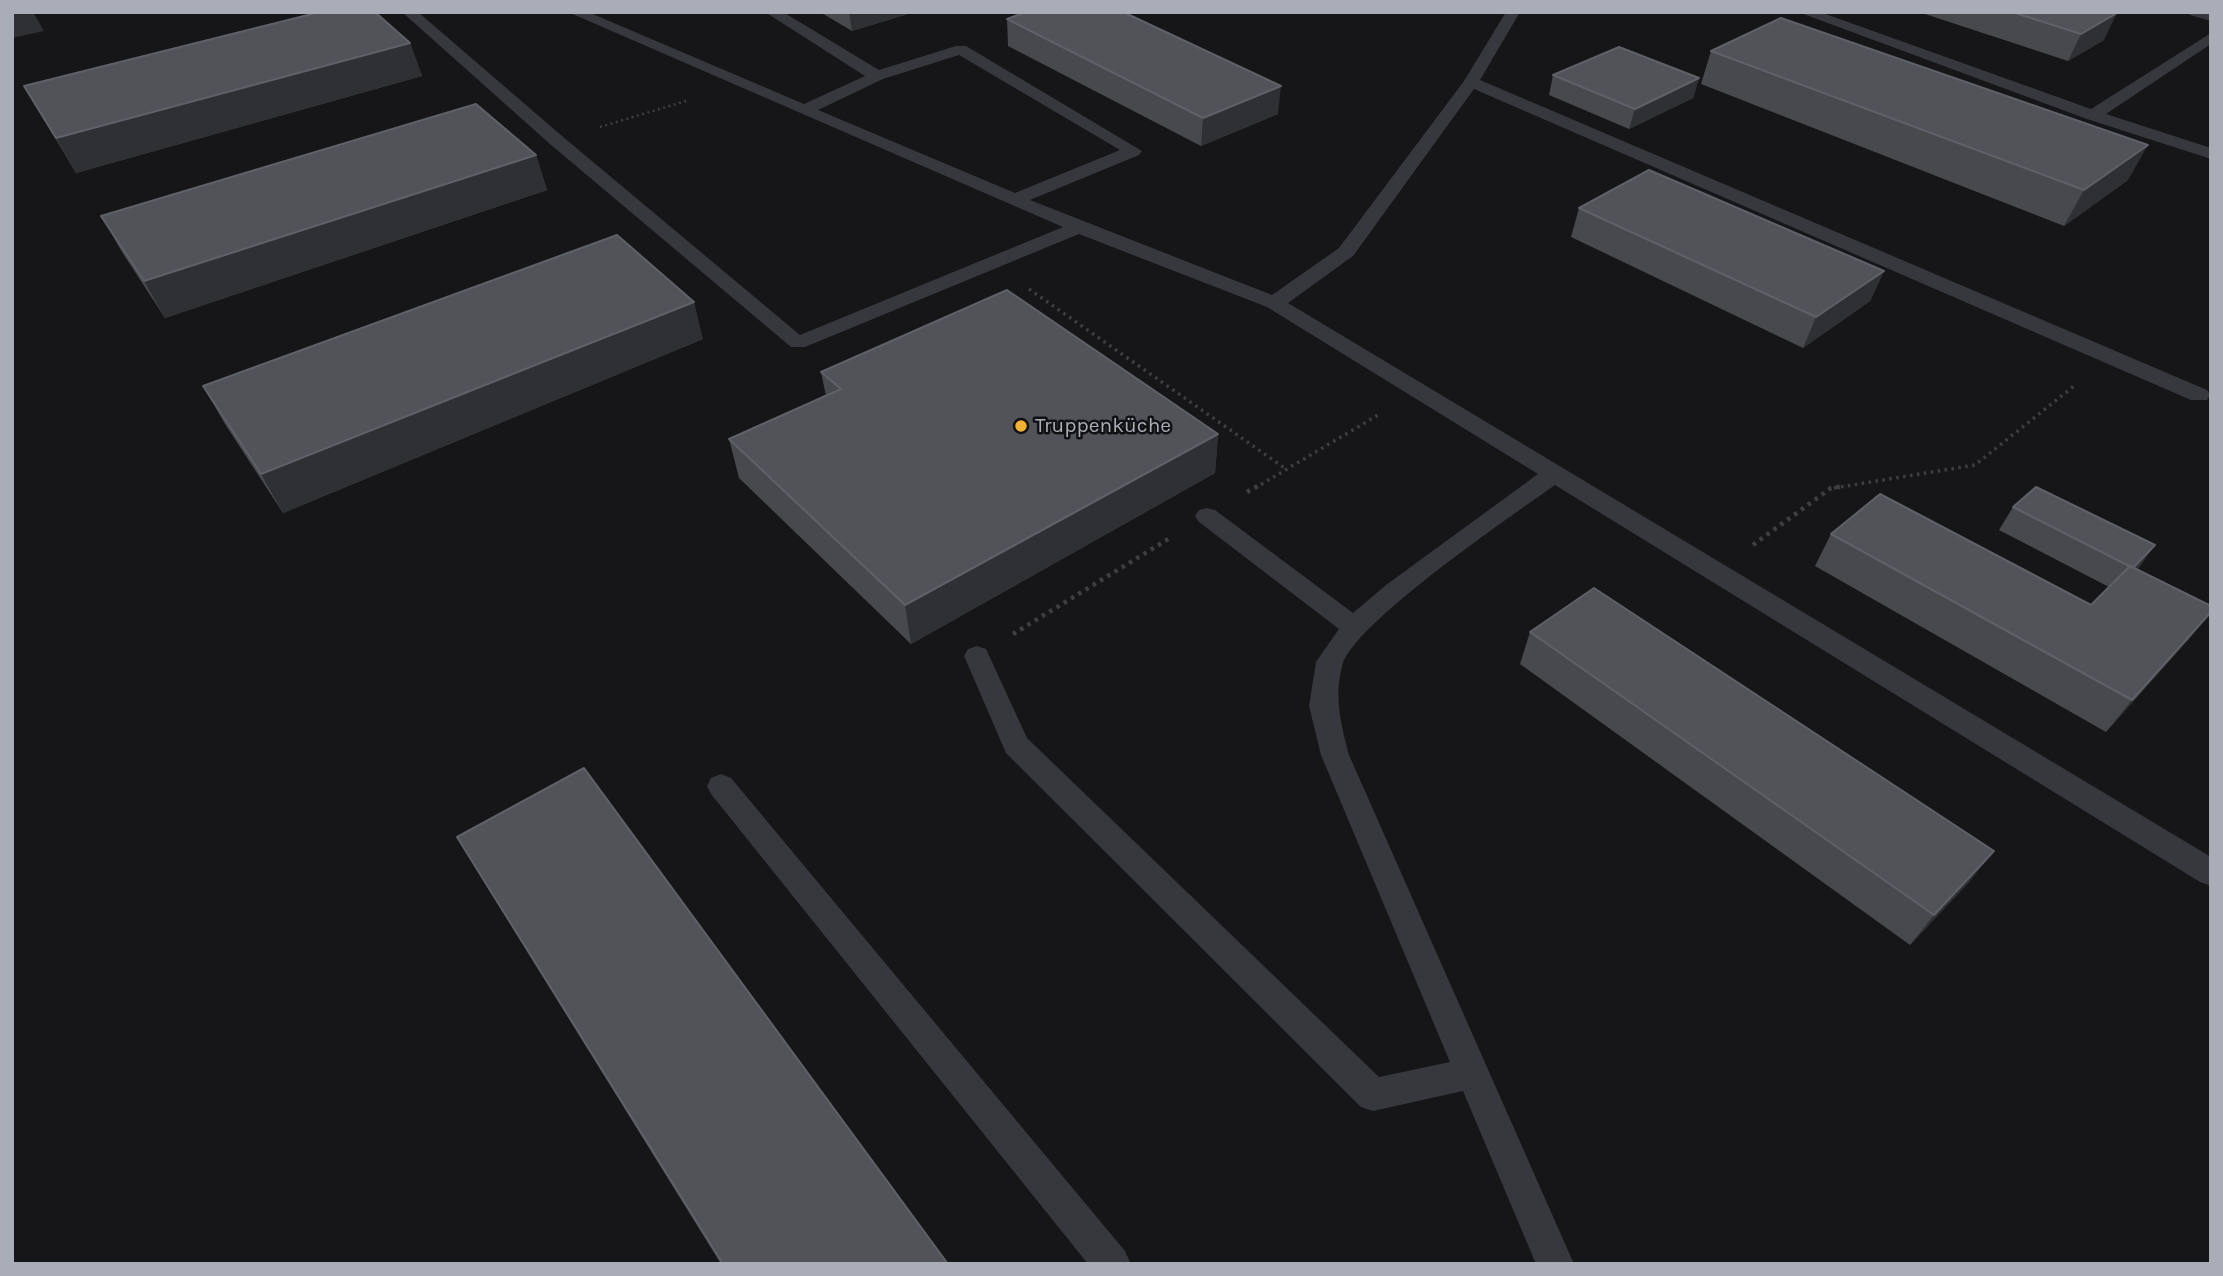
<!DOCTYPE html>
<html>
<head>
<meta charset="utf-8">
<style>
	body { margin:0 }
	#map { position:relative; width:2223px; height:1276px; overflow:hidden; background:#161618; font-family:Karla,sans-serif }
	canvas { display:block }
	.frame { position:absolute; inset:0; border:14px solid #a8adb8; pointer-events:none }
</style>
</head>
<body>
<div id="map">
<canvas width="2223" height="1276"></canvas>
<div class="frame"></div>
</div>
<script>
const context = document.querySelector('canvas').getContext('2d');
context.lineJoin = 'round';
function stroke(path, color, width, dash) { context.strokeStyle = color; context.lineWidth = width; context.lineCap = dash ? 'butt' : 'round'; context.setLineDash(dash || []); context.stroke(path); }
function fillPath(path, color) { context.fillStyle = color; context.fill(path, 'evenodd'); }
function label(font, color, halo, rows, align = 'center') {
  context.font = font + ' Karla,sans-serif'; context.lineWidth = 5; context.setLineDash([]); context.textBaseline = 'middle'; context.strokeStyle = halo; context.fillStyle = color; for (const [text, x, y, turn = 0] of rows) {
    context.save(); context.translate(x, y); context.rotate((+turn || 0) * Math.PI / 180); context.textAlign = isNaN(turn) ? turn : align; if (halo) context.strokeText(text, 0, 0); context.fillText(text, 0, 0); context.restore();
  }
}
stroke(new Path2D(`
	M600 127 686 101`), '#3d3f44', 2.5, [2, 3.5]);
stroke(new Path2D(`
	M1029 289 1286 469
	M1255 488 1378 415
	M1834 488 1975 465 2074 386`), '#3d3f44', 3.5, [2.5, 4.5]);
stroke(new Path2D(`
	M1247 492 1258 486
	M1753 545 1831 488 1845 486
	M1013 634 1170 538`), '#3d3f44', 4.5, [3.5, 5]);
fillPath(new Path2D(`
	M402 12H418L562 136 800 335 1063 227 568 12H588L804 104 865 76 765 12H783L879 70 956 46H966L1142 151 1139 155 1030 200 1272 295 1339 248 1464 81 1506 12H1520L1480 80 2207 390 2210 395 2207 400H2191L1474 89 1353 256 1288 303 2211 857V886L2200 882 1555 485C1513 515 1352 624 1342 666 1334 698 1341 724 1349 755L1574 1264H1536L1463 1091 1373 1111 1361 1107 1006 753 964 656 968 649 977 646 986 649 1027 738 1379 1077 1450 1062 1321 755 1309 706 1316 662 1339 629 1199 522 1195 516 1199 510 1207 508 1215 510 1353 613 1386 585 1538 474 1267 307 1079 234 805 347H791L550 144ZM959 55 1120 150 1015 193 818 110 883 79Z
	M1798 12H1820L2091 109 2211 33V44L2106 114 2211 148V159L2087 119Z
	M2188 12H2211V21L2190 15Z
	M721 774 731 778 1125 1251 1131 1264H1088L711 794 707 786 711 778Z`), '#37383d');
fillPath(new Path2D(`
	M820 12H914L852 31Z
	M1919 12H2114L2104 40 2068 61Z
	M1007 19 1278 114 1201 146 1008 46Z
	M410 43 422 76 76 173 24 86Z
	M1711 51 2128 180 2064 226 1701 84Z
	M1553 75 1699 78 1693 98 1629 129 1549 95Z
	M536 155 547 190 165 318 122 252 101 216Z
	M1579 208 1884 271 1870 301 1803 348 1571 237Z
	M703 339 283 513 225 424 203 386Z
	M821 372 1218 434 1215 473 911 644 739 478 729 439 826 396Z
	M2013 507 2137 570 2211 612 2188 640 2106 732 1815 566 1831 534 2091 605 2109 587 1999 530Z
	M1530 632 1970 881 1910 945 1520 664Z
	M457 837 948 1264H721L479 874Z`), '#47494d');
fillPath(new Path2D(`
	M12 12H33L44 31 12 38Z
	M849 12H914L852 31Z
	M2117 13 2104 40 2068 61 2081 34Z
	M410 43 422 76 76 173 56 138Z
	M1699 78 1693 98 1629 129 1635 109Z
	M1281 86 1278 114 1201 146 1203 118Z
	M2148 145 2128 180 2064 226 2084 190Z
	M536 155 547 190 165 318 144 281Z
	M1884 271 1870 301 1803 348 1816 317Z
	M694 302 703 339 283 513 261 474Z
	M1218 434 1215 473 911 644 905 605Z
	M2155 545 2139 568 2116 591 2133 568Z
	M2211 612 2188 640 2106 732 2132 700Z
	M1994 851 1970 881 1910 945 1934 915Z`), '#2f3033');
const building = new Path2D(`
	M320 12H375L410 43 56 138 24 86Z
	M1026 12H1123L1281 86 1203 118 1007 19Z
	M2012 12H2114L2117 13 2081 34Z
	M1781 18 2148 145 2084 190 1711 51Z
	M1619 47 1699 78 1635 109 1553 75Z
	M476 104 536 155 144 281 101 216Z
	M1649 170 1884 271 1816 317 1579 208Z
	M617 235 694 302 261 474 203 386Z
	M1007 290 1218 434 905 605 729 439 841 389 821 372Z
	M2036 487 2155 545 2133 568 2013 507Z
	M1880 494 2091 605 2130 566 2211 606V612L2132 700 1831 534Z
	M1594 588 1994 851 1934 915 1530 632Z
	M584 768 948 1264H723L457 837Z`);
fillPath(building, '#525359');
stroke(building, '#5f6168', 2);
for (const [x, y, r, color] of [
	[1021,426,7,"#f2b134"]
]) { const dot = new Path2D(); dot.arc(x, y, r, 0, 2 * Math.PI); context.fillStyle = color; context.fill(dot); stroke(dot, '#111113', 2.5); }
label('21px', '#a8adb8', '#111113', [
	["Truppenküche",1035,426]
], 'left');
</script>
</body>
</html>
